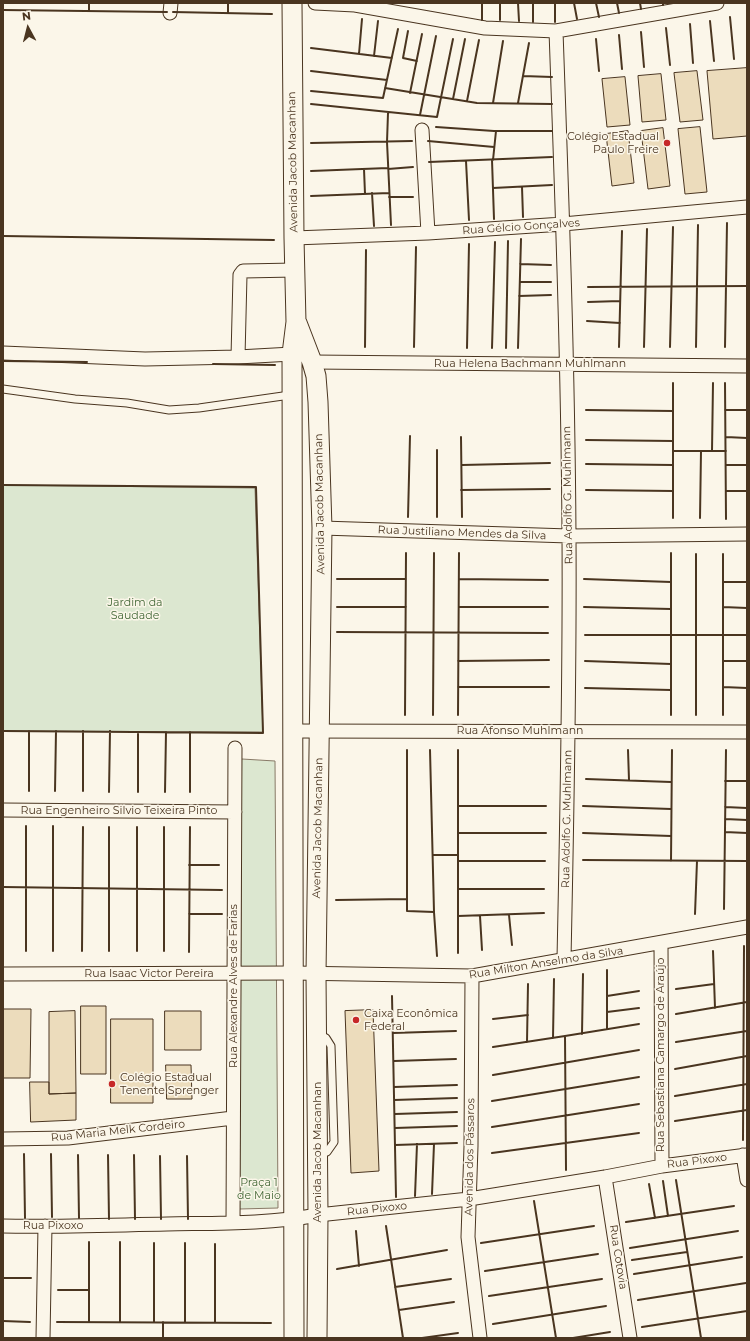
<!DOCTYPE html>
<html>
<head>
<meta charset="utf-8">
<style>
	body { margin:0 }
	#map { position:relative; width:750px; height:1341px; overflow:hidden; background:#fbf6e9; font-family:Montserrat,sans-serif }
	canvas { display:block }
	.frame { position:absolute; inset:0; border:4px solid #4a3520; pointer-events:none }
	.north { position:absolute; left:8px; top:8px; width:40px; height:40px; -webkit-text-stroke:3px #fbf6e9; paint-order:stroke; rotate:353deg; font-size:11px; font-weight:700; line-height:16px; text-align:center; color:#4a3520 }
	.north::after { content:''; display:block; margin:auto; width:14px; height:18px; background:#4a3520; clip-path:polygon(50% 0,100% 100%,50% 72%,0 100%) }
</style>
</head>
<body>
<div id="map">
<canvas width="750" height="1341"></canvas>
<div class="frame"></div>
<div class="north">N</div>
</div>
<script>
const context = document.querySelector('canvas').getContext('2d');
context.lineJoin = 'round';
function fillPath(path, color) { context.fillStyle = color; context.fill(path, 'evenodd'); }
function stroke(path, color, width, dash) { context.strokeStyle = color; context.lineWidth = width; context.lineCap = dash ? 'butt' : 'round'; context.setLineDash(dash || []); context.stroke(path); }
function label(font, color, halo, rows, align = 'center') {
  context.font = font + ' Montserrat,sans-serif'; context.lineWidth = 3; context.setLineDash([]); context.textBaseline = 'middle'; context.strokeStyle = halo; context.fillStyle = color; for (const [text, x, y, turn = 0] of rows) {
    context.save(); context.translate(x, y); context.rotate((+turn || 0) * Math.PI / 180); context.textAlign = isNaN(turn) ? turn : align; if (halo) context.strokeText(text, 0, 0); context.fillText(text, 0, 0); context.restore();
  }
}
const green = new Path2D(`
	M3 485 255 488 263 732 3 731Z
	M242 759 275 761 278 1208 240 1209Z`);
fillPath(green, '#dce7d0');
stroke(green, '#887966', 1);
const building = new Path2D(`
	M747 68V136L713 139 707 71Z
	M697 71 703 120 680 122 674 73Z
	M661 74 666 120 642 122 638 76Z
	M625 77 630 125 607 127 602 79Z
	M700 127 707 192 685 194 678 129Z
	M663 128 670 186 648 189 641 131Z
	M628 131 634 183 612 186 606 134Z
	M81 1006H106V1074H81Z
	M3 1009H31L30 1078H3Z
	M373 1010 379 1171 351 1173 345 1011Z
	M75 1011 76 1093 49 1094V1012Z
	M165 1011H201V1050H165Z
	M111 1019H153V1103H111Z
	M166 1065H191L192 1099H167Z
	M30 1082H49V1094L76 1093V1120L31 1122Z`);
fillPath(building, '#ecdcbc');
stroke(building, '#4a3520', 1);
const lane = new Path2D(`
	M3 389 75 399 127 403 169 410 199 408 290 395
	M317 1033 326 1038 331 1046 334 1142 327 1152 318 1155`);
const street = new Path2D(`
	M315 3 355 5 485 28 556 31 717 3
	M170 13 171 3
	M556 31C562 199 568 367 569 535 570 676 567 817 564 959
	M422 130 428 233
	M294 238 428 233 563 224 747 207
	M3 353 145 359 238 357 292 354
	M238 357 240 275 243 271 295 270
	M312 362 747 366
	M322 528 569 536 747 534
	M293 731 747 732
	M3 810 235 812
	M661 944 662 1166
	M3 974 294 973 472 976 747 927
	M472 976 471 1146 468 1237 480 1338
	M3 1139 68 1138 233 1118
	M743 1155 747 1180
	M605 1177 630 1338
	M233 1223 235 748
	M3 1226C58 1227 112 1225 167 1224 217 1223 268 1224 318 1215L469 1199 605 1177 662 1166 747 1155
	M43 1338 45 1226`);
const secondary = new Path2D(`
	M292 3 294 238 296 322 292 354 294 1338
	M297 323 312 362 316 376 318 402 322 528 316 974 318 1215 317 1338`);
stroke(lane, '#4a3520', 9);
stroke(street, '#4a3520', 15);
stroke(secondary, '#4a3520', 21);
stroke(lane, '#fbf6e9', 7);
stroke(street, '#fbf6e9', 13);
stroke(secondary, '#fbf6e9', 19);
stroke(new Path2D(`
	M482 3V20
	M500 3V20
	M518 3 519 21
	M533 3V22
	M555 3V22
	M574 3 577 19
	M596 3 599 17
	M617 3 619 13
	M640 3 641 9
	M663 3V5
	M3 10 167 12
	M89 11V3
	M173 12 272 14
	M228 13V3
	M730 17 734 59
	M710 21 714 61
	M690 24 693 63
	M666 28 670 65
	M408 31 403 58 417 61
	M641 32 644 67
	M619 35 622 69
	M596 39 599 71
	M311 48 392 58
	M359 54 362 19
	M374 56 378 21
	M311 71 387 80
	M523 76 552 77
	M385 88 477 103 552 104
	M311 91 383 98 398 29
	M410 93 422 34
	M453 99 465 39
	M467 101 479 40
	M493 103 503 41
	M518 103 529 43
	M311 104 437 117 453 39
	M388 113 387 142 391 225
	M420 115 436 36
	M436 127 494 131H552
	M428 141 494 147
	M311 143 412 141
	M492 160 494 219
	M493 160 496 131
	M466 161 469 220
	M429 162 552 157
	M364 169 365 194
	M388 169 413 167
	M311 171 388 168
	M522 187 523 217
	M493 188 552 185
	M372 193 374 226
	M311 196 389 193
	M389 197H413
	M3 236 274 240
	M520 264 551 265
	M520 282H551
	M588 287 747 286
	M519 296 551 295
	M588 302 620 301
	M587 321 620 323
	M365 347 366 250
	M414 347 416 247
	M619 347 622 231
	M644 347 647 229
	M670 347 673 227
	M696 347 698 225
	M725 347 727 223
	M467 348 469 244
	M492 348 495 242
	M506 348 508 241
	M518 348 521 239
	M3 361 87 362
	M213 364 275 365
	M725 383 726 519
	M586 410 673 411
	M725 410H747
	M461 437 462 517
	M726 437 747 438
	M586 440 673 441
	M673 451H726
	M712 451 713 383
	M586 464 673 465
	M462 465 550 463
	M726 465H747
	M3 485 256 487 263 733 3 731
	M461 490 550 489
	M586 490 673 491
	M726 491H747
	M408 517 410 436
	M437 517V450
	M673 518V383
	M700 518 701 451
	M671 553V715
	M337 579H406
	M459 579 548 580
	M584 579 671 582
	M723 582H747
	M337 607H406
	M459 607H548
	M584 607 671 609
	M723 607 747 608
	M337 632 548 633
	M585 635H747
	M458 661 549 660
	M585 661 671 664
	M723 661H747
	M458 687H549
	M723 687 747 688
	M585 688 671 690
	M405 715 406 553
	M433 715 434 553
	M458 715 459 553
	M696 715V554
	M723 715V554
	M407 750V911L434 912
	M430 750 434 912 437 956
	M458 750V953
	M628 750 629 780
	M586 779 671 782
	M725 781H747
	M29 791V731
	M55 791 56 731
	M83 791V731
	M109 792 110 731
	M138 792V732
	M165 792 166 732
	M190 792V732
	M458 806H546
	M583 806 671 809
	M725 807 747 808
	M725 819 747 820
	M26 826V951
	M725 832 747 833
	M458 833H546
	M583 833 671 836
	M433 855H458
	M583 860 747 861
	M458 861H545
	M671 861 672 750
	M189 865H219
	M3 887 222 890
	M458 889H544
	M336 900 407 899
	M724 909 726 750
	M189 914H222
	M695 914 697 861
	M509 915 512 945
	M458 916 544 913
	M480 916 482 950
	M53 951V826
	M82 951 83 827
	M109 951V827
	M137 951V827
	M164 951V827
	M713 951 715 1008
	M189 952 190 827
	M676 989 714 984
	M392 996 396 1197
	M607 996 639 991
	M607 1012 639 1008
	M676 1014 747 1002
	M493 1019 528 1015
	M607 1029V970
	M393 1033 456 1031
	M582 1034 583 974
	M565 1036 566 1170
	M553 1038 554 979
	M527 1042 528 984
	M676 1042 747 1031
	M493 1047 565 1036 639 1024
	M394 1061 456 1059
	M675 1069 747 1056
	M493 1075 639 1050
	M394 1087 457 1085
	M675 1096 747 1084
	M394 1100 457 1098
	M492 1101 639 1077
	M395 1114 457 1112
	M675 1121 747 1110
	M492 1127 639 1104
	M395 1128 457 1126
	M743 1140 744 946
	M395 1145 457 1143
	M492 1153 639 1133
	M24 1154 25 1218
	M51 1154 52 1217
	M78 1155 79 1218
	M108 1155 109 1219
	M134 1155 135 1219
	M160 1156 161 1219
	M187 1156 188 1219
	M676 1180 701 1338
	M663 1181 668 1216
	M649 1184 655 1218
	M432 1194 434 1144
	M415 1196 417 1144
	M534 1201 556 1338
	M626 1222 734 1206
	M386 1226 403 1338
	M356 1231 359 1266
	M89 1242V1322
	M120 1242V1322
	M154 1243V1322
	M185 1243V1322
	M481 1243 594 1226
	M215 1244V1322
	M630 1248 738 1231
	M632 1260 687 1252
	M337 1269 447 1250
	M485 1271 598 1254
	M634 1274 742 1257
	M3 1278H31
	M395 1287 451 1279
	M58 1290H89
	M489 1296 602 1279
	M638 1300 746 1283
	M399 1310 454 1302
	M3 1321 30 1322
	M57 1322 271 1323
	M493 1324 606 1306
	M642 1327 747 1311
	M163 1338V1322
	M422 1338 458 1333
	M573 1338 610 1332`), '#4a3520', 2);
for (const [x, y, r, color] of [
	[667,143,4,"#c62828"],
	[356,1020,4,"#c62828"],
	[112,1084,4,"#c62828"]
]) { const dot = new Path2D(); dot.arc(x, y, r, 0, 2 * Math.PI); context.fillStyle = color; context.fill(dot); stroke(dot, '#fbf6e9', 1.5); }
label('11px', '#4a3520', '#fbf6e9', [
	["Colégio Estadual",659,137,"right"],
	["Paulo Freire",659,150,"right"],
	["Caixa Econômica",364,1014],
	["Federal",364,1027],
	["Colégio Estadual",120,1078],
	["Tenente Sprenger",120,1091]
], 'left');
label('11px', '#4a3520', '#fbf6e9', [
	["Avenida Jacob Macanhan",293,162,-91],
	["Rua Gélcio Gonçalves",521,227,-4],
	["Rua Helena Bachmann Muhlmann",530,364],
	["Rua Adolfo G. Muhlmann",568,495,-91],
	["Avenida Jacob Macanhan",320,504,-91],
	["Rua Justiliano Mendes da Silva",462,533,2],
	["Rua Afonso Muhlmann",520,731],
	["Rua Engenheiro Silvio Teixeira Pinto",119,811],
	["Rua Adolfo G. Muhlmann",567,819,-89],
	["Avenida Jacob Macanhan",318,828,-89],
	["Rua Milton Anselmo da Silva",546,963,-9],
	["Rua Isaac Victor Pereira",149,974],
	["Rua Alexandre Alves de Farias",234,986,-90],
	["Rua Sebastiana Camargo de Araújo",661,1055,-90],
	["Rua Maria Melk Cordeiro",118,1131,-6],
	["Avenida Jacob Macanhan",318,1152,-90],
	["Avenida dos Pássaros",470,1157,-89],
	["Rua Pixoxo",697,1161,-7],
	["Rua Pixoxo",377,1209,-6],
	["Rua Pixoxo",53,1226],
	["Rua Cotovia",618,1257,81]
]);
label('11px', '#436837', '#fbf6e9', [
	["Jardim da",135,603],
	["Saudade",135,616],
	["Praça 1",259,1183],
	["de Maio",259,1196]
]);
</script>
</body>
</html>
